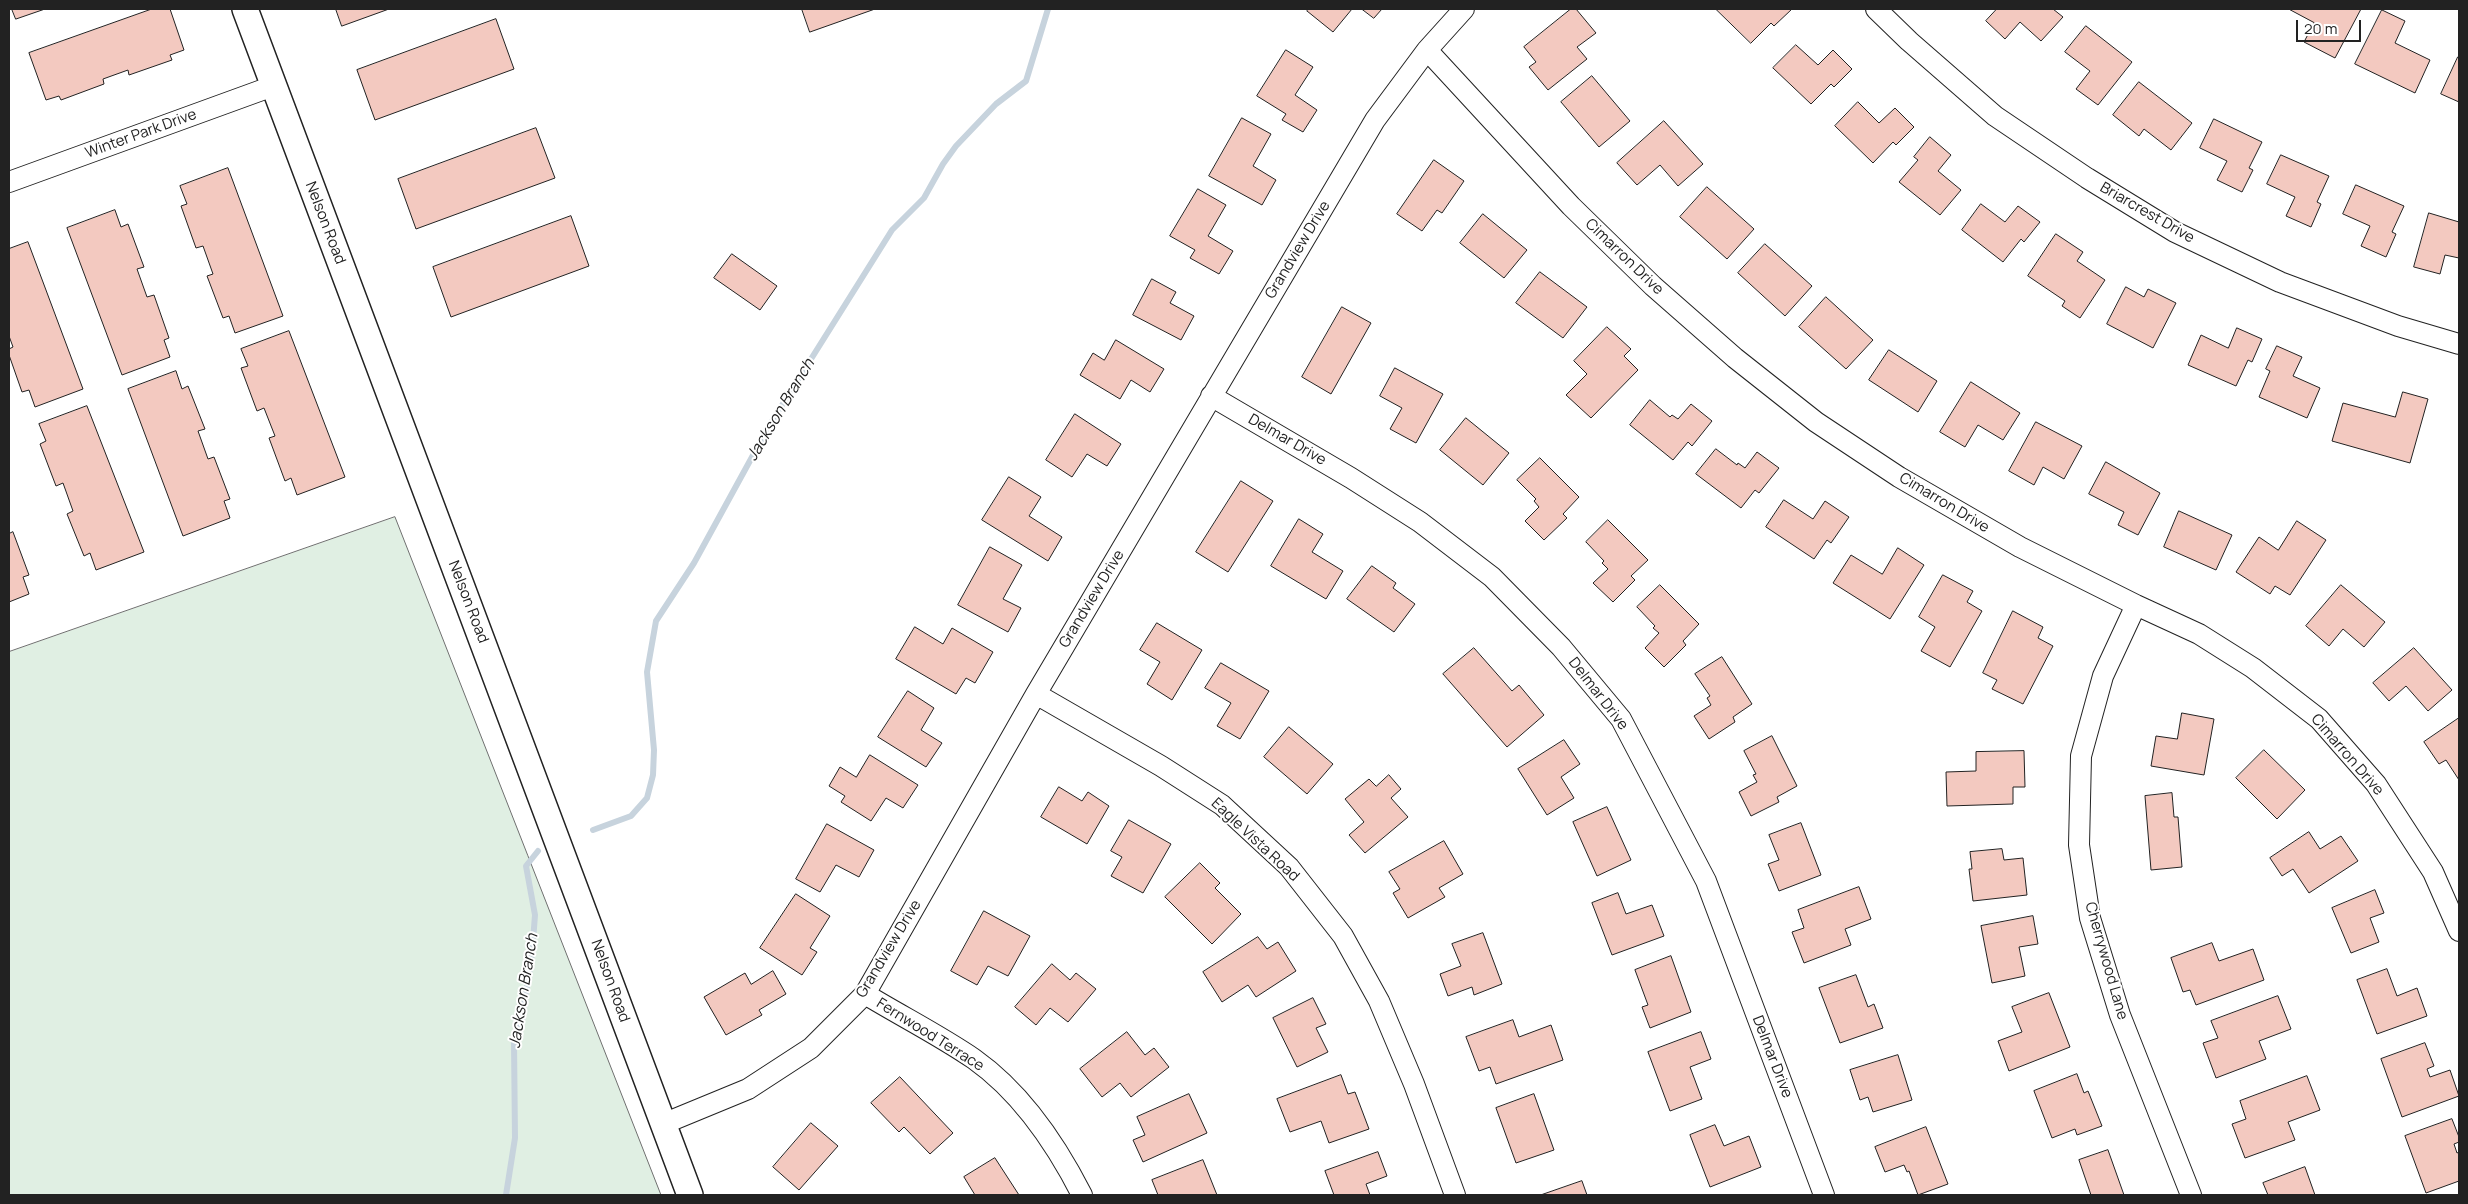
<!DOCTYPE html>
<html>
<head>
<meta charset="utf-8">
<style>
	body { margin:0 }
	#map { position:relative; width:2468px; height:1204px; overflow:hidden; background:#fff; font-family:Manrope,sans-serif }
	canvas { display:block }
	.frame { position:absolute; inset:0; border:10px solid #222; pointer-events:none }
	.scale { position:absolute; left:2296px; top:20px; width:65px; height:22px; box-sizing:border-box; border:2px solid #222; border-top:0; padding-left:6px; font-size:15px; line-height:18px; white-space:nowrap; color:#222; -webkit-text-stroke:4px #fff; paint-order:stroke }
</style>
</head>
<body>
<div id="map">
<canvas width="2468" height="1204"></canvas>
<div class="frame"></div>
<div class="scale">20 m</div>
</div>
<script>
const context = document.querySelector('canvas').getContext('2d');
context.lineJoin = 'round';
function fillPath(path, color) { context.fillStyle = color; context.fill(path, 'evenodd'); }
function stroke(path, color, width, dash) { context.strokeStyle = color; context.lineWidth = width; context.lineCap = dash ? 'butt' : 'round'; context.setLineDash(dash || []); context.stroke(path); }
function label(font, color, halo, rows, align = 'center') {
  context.font = font + ' Manrope,sans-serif'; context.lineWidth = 4; context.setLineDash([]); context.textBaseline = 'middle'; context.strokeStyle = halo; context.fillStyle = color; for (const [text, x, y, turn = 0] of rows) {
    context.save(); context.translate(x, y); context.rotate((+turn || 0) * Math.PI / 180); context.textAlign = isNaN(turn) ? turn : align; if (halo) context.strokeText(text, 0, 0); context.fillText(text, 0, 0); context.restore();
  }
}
const green = new Path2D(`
	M395 517 661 1195H9V652Z`);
fillPath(green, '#e0efe3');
stroke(green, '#6f6f6f', 1);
stroke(new Path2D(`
	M593 830 631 816 647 798 653 775 654 750 647 672 656 621 694 563 769 426 892 230 924 198 943 164 956 146 996 104 1026 81 1048 9
	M506 1195 515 1138 514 1042 522 1019 532 954 535 915 526 866 538 851`), '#c7d3dd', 6);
const building = new Path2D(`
	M12 9H45L16 19Z
	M152 9H170L184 50 170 55 172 60 129 75 128 70 103 79 104 84 61 100 59 96 46 100 29 53Z
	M336 9H389L342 26Z
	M802 9H875L810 32Z
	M1309 9H1352L1333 32 1307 11Z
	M1362 9H1382L1374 18Z
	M1571 9H1576L1596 33 1577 47 1587 59 1548 90 1529 67 1536 62 1524 47Z
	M1716 9H1792L1774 26 1771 23 1751 43Z
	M1997 9H2053L2063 17 2041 41 2020 22 2005 39 1986 21Z
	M2289 9H2361L2335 58 2304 42 2314 23Z
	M2382 10 2405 21 2395 43 2430 60 2415 93 2355 64Z
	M496 19 514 69 375 120 357 70Z
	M2086 26 2132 62 2098 105 2076 89 2090 71 2065 52Z
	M1796 45 1818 65 1833 50 1852 69 1834 87 1831 84 1811 104 1773 68Z
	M1286 50 1313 67 1295 95 1317 110 1303 132 1282 120 1286 114 1257 96Z
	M2458 57H2459V102L2441 94Z
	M1592 76 1630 121 1599 147 1561 102Z
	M2139 82 2192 123 2171 150 2144 129 2139 136 2113 115Z
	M1858 102 1879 123 1895 108 1914 127 1896 145 1893 142 1873 163 1835 126Z
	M1242 118 1271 134 1253 166 1276 180 1262 205 1209 176Z
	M2214 119 2262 142 2249 168 2253 170 2242 192 2217 180 2227 161 2200 148Z
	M1664 121 1703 164 1678 186 1660 165 1637 185 1617 163Z
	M536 128 555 178 416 229 398 179Z
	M1930 137 1951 155 1938 171 1961 190 1940 215 1899 182 1918 160 1914 157Z
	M2281 155 2329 176 2317 202 2321 204 2311 227 2286 216 2295 197 2267 184Z
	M1434 160 1464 181 1442 213 1437 210 1422 231 1397 214Z
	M228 168 283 316 235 333 229 316 223 318 207 276 213 274 203 246 196 248 181 206 187 204 180 186Z
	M2356 185 2404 206 2392 232 2396 234 2386 257 2361 246 2370 226 2343 214Z
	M1707 187 1754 229 1727 259 1680 217Z
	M1198 189 1226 205 1208 236 1233 251 1219 274 1190 258 1195 250 1170 236Z
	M1981 204 2005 222 2018 206 2040 222 2024 242 2021 239 2003 262 1962 230Z
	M115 210 121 227 128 224 144 267 137 269 147 297 154 295 169 338 164 340 170 357 122 375 67 228Z
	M2429 213 2459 222V258L2445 255 2440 274 2414 267Z
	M1483 214 1527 250 1504 278 1460 243Z
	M571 216 589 266 451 317 433 267Z
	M2056 234 2083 252 2077 261 2105 280 2080 318 2062 306 2065 301 2028 276Z
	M28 242 83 389 35 407 29 390 22 392 9 355V349L13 347 9 336V249Z
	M1765 244 1812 286 1785 316 1738 273Z
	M732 254 777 286 760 310 714 278Z
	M1540 272 1587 307 1563 338 1516 303Z
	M1152 279 1176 292 1170 303 1194 316 1181 340 1133 315Z
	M2126 287 2144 297 2148 289 2176 303 2153 348 2107 324Z
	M1826 297 1873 340 1846 369 1799 327Z
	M1342 307 1371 323 1331 394 1302 377Z
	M1607 327 1631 349 1624 356 1638 370 1591 418 1566 395 1587 374 1574 361Z
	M2237 328 2262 339 2252 362 2248 360 2236 386 2188 365 2201 335 2228 348Z
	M289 331 345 477 297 495 291 478 285 481 269 438 275 436 264 408 257 411 241 368 248 366 241 349Z
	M1116 340 1164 369 1150 392 1131 380 1120 399 1080 375 1093 353 1104 360Z
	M2277 346 2302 357 2293 376 2320 388 2307 418 2259 397 2270 371 2266 369Z
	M1889 350 1937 381 1918 412 1869 380Z
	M1395 368 1443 394 1416 443 1390 429 1402 408 1380 396Z
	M176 371 182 389 188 386 205 429 198 431 208 459 214 457 230 499 224 501 230 518 183 536 128 389Z
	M1971 382 2020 413 2003 440 1978 425 1965 447 1940 432Z
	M2403 392 2428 399 2410 463 2332 441 2343 403 2395 417Z
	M1650 400 1670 417 1672 415 1678 419 1691 404 1712 421 1692 446 1688 442 1673 460 1630 425Z
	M87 406 144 552 96 570 90 553 84 556 67 514 73 511 63 483 56 486 40 444 46 441 39 424Z
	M1075 414 1121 444 1107 466 1087 454 1072 477 1046 460Z
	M1466 418 1509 453 1483 485 1440 450Z
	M2036 422 2082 446 2064 479 2043 467 2034 485 2009 471Z
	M1716 449 1737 465 1738 463 1745 468 1757 452 1779 468 1759 493 1755 490 1741 508 1696 474Z
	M1540 458 1579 497 1563 514 1567 518 1544 540 1525 521 1539 507 1534 501 1536 499 1517 480Z
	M2106 462 2160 493 2138 535 2118 525 2124 512 2089 494Z
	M1009 477 1041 497 1029 516 1062 537 1048 561 982 520Z
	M1241 481 1273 501 1228 572 1196 552Z
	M1784 500 1813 519 1825 501 1849 517 1831 543 1827 540 1814 559 1766 527Z
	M2179 511 2232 535 2216 570 2164 547Z
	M1299 519 1323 534 1312 552 1343 571 1326 599 1271 566Z
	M1608 520 1648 560 1631 576 1635 580 1613 602 1593 583 1608 569 1602 563 1604 561 1586 542Z
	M2297 521 2326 540 2290 595 2275 586 2270 594 2236 572 2259 537 2278 550Z
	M13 532 29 575 23 577 29 594 9 602V534Z
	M990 547 1022 565 1003 599 1021 608 1008 632 958 605Z
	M1898 548 1924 565 1890 619 1833 583 1851 555 1882 574Z
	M1372 566 1396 583 1393 588 1415 604 1394 632 1347 599Z
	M1943 575 1973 591 1967 602 1982 611 1950 667 1921 651 1935 627 1919 617Z
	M1660 585 1699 624 1683 641 1686 645 1664 667 1645 648 1659 633 1653 628 1655 626 1637 607Z
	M2341 585 2385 622 2364 647 2343 629 2329 646 2306 626Z
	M2013 611 2043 627 2038 638 2053 646 2023 704 1992 689 1997 680 1983 673Z
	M1157 623 1202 650 1172 700 1147 684 1160 662 1140 650Z
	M915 627 943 644 952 628 993 652 975 683 966 678 956 694 896 659Z
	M1474 648 1512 691 1519 685 1544 715 1507 747 1443 674Z
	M2414 648 2452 690 2428 711 2406 686 2389 701 2373 683Z
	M1722 657 1752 704 1733 717 1735 722 1709 739 1694 716 1711 705 1707 698 1710 696 1695 674Z
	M1221 663 1269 691 1240 739 1217 726 1231 703 1205 688Z
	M908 691 934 708 921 730 942 743 926 767 878 737Z
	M2182 713 2214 719 2204 775 2151 766 2156 736 2177 739Z
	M2459 718V780L2446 760 2439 764 2424 742Z
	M1289 727 1333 764 1307 794 1264 757Z
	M1772 736 1797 786 1777 797 1779 802 1751 816 1739 792 1757 782 1753 775 1756 774 1744 751Z
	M1564 740 1580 764 1561 777 1574 798 1547 815 1518 769Z
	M2264 750 2305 790 2277 819 2236 778Z
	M2024 751 2025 787H2013V804L1947 806 1946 772 1976 771V752Z
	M870 755 918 785 903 808 886 798 871 821 841 802 845 796 829 786 840 767 856 777Z
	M1389 775 1401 789 1391 798 1408 817 1365 853 1349 835 1364 822 1345 799 1369 779 1376 786Z
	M1059 787 1082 801 1088 792 1109 806 1087 844 1041 817Z
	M2172 793 2174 817H2178L2182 867 2151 870 2145 796Z
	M1607 807 1631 860 1597 876 1573 822Z
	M1129 820 1171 844 1143 893 1111 876 1122 857 1111 851Z
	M1801 823 1821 875 1779 891 1768 864 1779 860 1769 835Z
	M827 824 874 850 859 877 836 865 820 892 796 879Z
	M2309 832 2320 849 2341 836 2358 861 2309 893 2293 869 2282 876 2270 858Z
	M1444 841 1463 874 1439 888 1445 897 1408 918 1393 893 1400 889 1389 872Z
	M2002 849 2004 860 2023 858 2027 895 1973 901 1969 869H1972L1970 852Z
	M1200 863 1220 883 1215 888 1241 914 1212 944 1165 897Z
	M1859 887 1871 919 1845 929 1851 945 1804 963 1792 932 1804 928 1798 910Z
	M2375 890 2384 913 2370 918 2379 942 2351 953 2332 908Z
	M1618 893 1626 914 1652 905 1664 936 1612 955 1592 903Z
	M796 894 830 916 810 948 817 952 802 975 760 948Z
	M984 911 1030 936 1008 976 988 966 977 985 951 971Z
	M2033 916 2038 944 2019 947 2025 976 1992 983 1981 926Z
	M1483 933 1502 984 1474 995 1472 987 1448 996 1440 974 1461 966 1452 944Z
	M1258 937 1267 949 1278 942 1296 971 1256 997 1248 985 1222 1002 1203 972Z
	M2212 943 2219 961 2253 949 2264 980 2196 1005 2190 990 2183 992 2171 958Z
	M1671 956 1691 1012 1650 1028 1642 1007 1648 1005 1635 970Z
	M1052 964 1070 980 1076 973 1096 989 1068 1022 1050 1008 1036 1025 1015 1007Z
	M2387 969 2397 996 2417 988 2427 1016 2377 1034 2357 980Z
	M773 971 786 994 759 1010 762 1015 726 1035 704 997 745 973 751 984Z
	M1856 975 1868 1007 1874 1004 1883 1028 1840 1043 1819 988Z
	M2049 993 2070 1047 2009 1071 1998 1041 2022 1032 2012 1007Z
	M2278 996 2291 1029 2259 1041 2266 1059 2216 1078 2203 1043 2218 1038 2211 1021Z
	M1313 998 1326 1024 1316 1028 1328 1052 1297 1067 1273 1018Z
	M1513 1020 1519 1037 1551 1025 1563 1060 1496 1084 1490 1067 1479 1071 1466 1037Z
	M1127 1032 1145 1055 1154 1048 1169 1067 1131 1097 1120 1083 1102 1097 1080 1069Z
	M1701 1032 1711 1059 1690 1067 1702 1099 1670 1111 1648 1052Z
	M2425 1043 2434 1066 2427 1069 2430 1077 2450 1070 2459 1096 2402 1117 2381 1059Z
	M1898 1055 1912 1100 1873 1112 1868 1097 1860 1100 1850 1070Z
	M2077 1074 2084 1093 2088 1091 2102 1126 2077 1135 2075 1129 2052 1138 2034 1091Z
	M1341 1075 1348 1094 1355 1092 1369 1129 1329 1143 1321 1121 1290 1132 1277 1099Z
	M2307 1076 2320 1110 2288 1122 2295 1140 2245 1158 2232 1124 2246 1119 2240 1101Z
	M900 1077 953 1133 930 1154 904 1127 899 1132 871 1103Z
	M1189 1094 1207 1133 1143 1162 1133 1140 1145 1135 1137 1117Z
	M1534 1094 1554 1150 1516 1163 1496 1108Z
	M2452 1119 2459 1137V1142L2454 1144 2457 1153 2459 1152V1181L2426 1193 2405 1136Z
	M811 1123 838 1146 799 1190 773 1167Z
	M1715 1125 1724 1146 1749 1136 1761 1167 1710 1187 1690 1135Z
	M1926 1127 1948 1184 1918 1195 1909 1171 1907 1172 1904 1165 1885 1172 1875 1147Z
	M2108 1150 2124 1195H2091L2079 1160Z
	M1378 1152 1387 1176 1366 1184 1370 1195H1334L1325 1171Z
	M995 1158 1019 1195H975L964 1177Z
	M1203 1160 1217 1195H1158L1152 1180Z
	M2305 1167 2315 1195H2268L2263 1183Z
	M1582 1181 1587 1195H1541Z`);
fillPath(building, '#f3c9c0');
stroke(building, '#222', 1);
const minor = new Path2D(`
	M1876 9 1909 41 1995 116 2087 178 2175 232 2280 282 2398 326 2459 344
	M1427 50 1571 206 1653 286 1735 358 1816 422 1899 477 2020 547 2136 605 2199 634 2253 668 2319 719 2376 784 2433 872 2459 931
	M9 182 273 86
	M1211 396 1351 478 1420 522 1492 577 1561 647 1621 719 1706 881 1824 1195
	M2136 605 2103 676 2081 756 2079 845 2090 918 2120 1015 2191 1195
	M1036 694 1161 766 1222 805 1289 867 1343 936 1379 1001 1414 1084 1455 1195
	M865 994C901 1016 939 1035 974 1059 1022 1093 1056 1144 1082 1195
	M663 1124 748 1089 811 1048 865 994 1036 694 1375 120 1427 50 1464 9`);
const tertiary = new Path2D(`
	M245 9 690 1195`);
stroke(minor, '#222', 22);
stroke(tertiary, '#222', 28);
stroke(minor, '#fff', 20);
stroke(tertiary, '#fff', 25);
label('15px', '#222', '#fff', [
	["Winter Park Drive",141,134,-20],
	["Briarcrest Drive",2147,213,30],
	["Nelson Road",325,223,69],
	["Grandview Drive",1298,250,-59],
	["Cimarron Drive",1624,257,44],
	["Delmar Drive",1287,440,30],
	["Cimarron Drive",1944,503,31],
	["Grandview Drive",1092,599,-59],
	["Nelson Road",468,602,69],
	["Delmar Drive",1598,694,52],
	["Cimarron Drive",2347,755,49],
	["Eagle Vista Road",1255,840,43],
	["Grandview Drive",889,949,-59],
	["Cherrywood Lane",2106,961,74],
	["Nelson Road",610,981,70],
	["Fernwood Terrace",930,1035,32],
	["Delmar Drive",1772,1057,69]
]);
label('italic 16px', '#222', '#fff', [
	["Jackson Branch",781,410,-59],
	["Jackson Branch",524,991,-81]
]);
</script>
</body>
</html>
